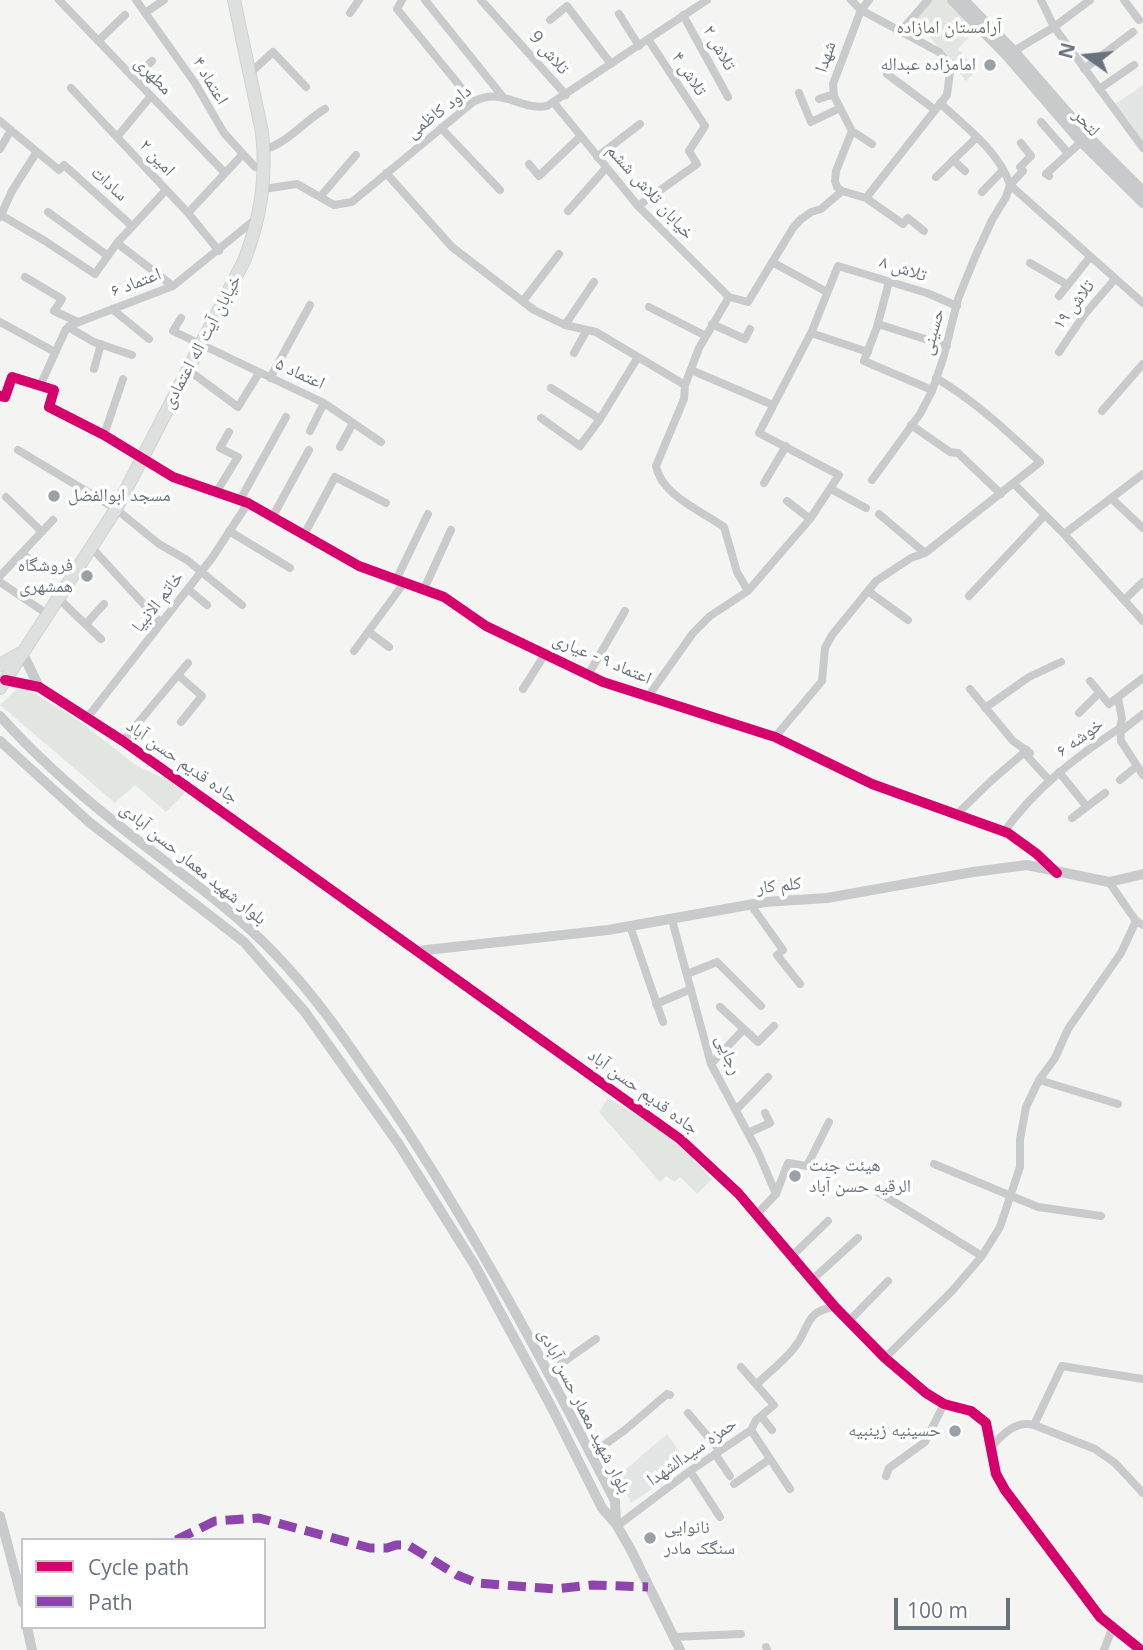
<!DOCTYPE html>
<html>
<head>
<meta charset="utf-8">
<style>
	body { margin:0 }
	#map { position:relative; width:1143px; height:1650px; overflow:hidden; background:#f4f4f3; font-family:"Open Sans",sans-serif }
	canvas { display:block }
	.legend { position:absolute; left:21px; top:1538px; width:245px; height:91px; box-sizing:border-box; background:#fff; border:2px solid #c3c7cc; margin:0; padding:9px 12px; list-style:none; font-size:21px; color:#687380 }
	.legend li { display:flex; align-items:center; gap:14px; height:35px }
	.legend b { width:35px; border:2px solid #c3c7cc }
	.north { position:absolute; left:1052px; top:21px; width:70px; height:70px; -webkit-text-stroke:5px #fff; paint-order:stroke; rotate:285deg; font-size:19px; font-weight:700; line-height:28px; text-align:center; color:#687380 }
	.north::after { content:''; display:block; margin:auto; width:24px; height:32px; background:#687380; clip-path:polygon(50% 0,100% 100%,50% 72%,0 100%) }
	.scale { position:absolute; left:894px; top:1598px; width:116px; height:32px; box-sizing:border-box; border:4px solid #687380; border-top:0; padding-left:9px; font-size:21px; line-height:24px; white-space:nowrap; color:#687380; -webkit-text-stroke:5px #fff; paint-order:stroke }
</style>
</head>
<body>
<div id="map">
<canvas width="1143" height="1650"></canvas>
<ul class="legend">
<li><b style="height:9px;background:#d6006c"></b>Cycle path</li>
<li><b style="height:9px;background:#8e44ad"></b>Path</li>
</ul>
<div class="north">N</div>
<div class="scale">100 m</div>
</div>
<script>
const context = document.querySelector('canvas').getContext('2d');
context.lineJoin = 'round';
function fillPath(path, color) { context.fillStyle = color; context.fill(path, 'evenodd'); }
function stroke(path, color, width, dash) { context.strokeStyle = color; context.lineWidth = width; context.lineCap = dash ? 'butt' : 'round'; context.setLineDash(dash || []); context.stroke(path); }
function label(font, color, halo, rows, align = 'center') {
  context.font = font + ' "Open Sans","Noto Naskh Arabic",sans-serif'; context.lineWidth = 7; context.setLineDash([]); context.textBaseline = 'middle'; context.strokeStyle = halo; context.fillStyle = color; for (const [text, x, y, turn = 0] of rows) {
    context.save(); context.translate(x, y); context.rotate((+turn || 0) * Math.PI / 180); context.textAlign = isNaN(turn) ? turn : align; if (halo) context.strokeText(text, 0, 0); context.fillText(text, 0, 0); context.restore();
  }
}
fillPath(new Path2D(`
	M1143 85V140H1140L1115 104Z
	M667 1434 689 1465 631 1503 619 1475Z`), '#e4e6e6');
fillPath(new Path2D(`
	M933 0H949L978 27 958 49 977 70 966 81 915 19Z
	M21 685 78 720 137 766 189 789 166 812 135 785 115 803 0 705Z
	M608 1098 653 1124 690 1155 712 1179 697 1194 680 1177 674 1182 666 1176 660 1182 599 1112Z`), '#e2e6e1');
const secondary = new Path2D(`
	M0 665 19 654
	M0 688 116 509 244 261C261 217 267 178 262 132L234 0`);
stroke(secondary, '#d1d2d2', 14);
stroke(new Path2D(`
	M59 0 225 173
	M136 0 195 83 224 133 255 167 265 169
	M402 0 397 9 473 102
	M425 0 503 97
	M481 0 566 95
	M851 0 861 10 939 52 947 62 950 72 947 95 866 198 903 224 908 218 924 231
	M1041 0 1054 27 1143 148
	M1124 0 1139 20
	M145 13 164 0
	M350 13 359 0
	M619 14 639 46
	M683 15 728 97
	M550 20 567 6 611 64
	M900 32 928 0
	M98 41 125 15
	M1014 51 1054 27 1090 0
	M1084 69 1133 32
	M249 74 273 52 306 87
	M887 74 934 109
	M134 78 152 61
	M71 88 188 213 219 251
	M1099 89 1134 65
	M799 93 811 122 840 108
	M819 99 834 94
	M554 103 638 206 729 297
	M940 103C965 127 999 151 1010 185L1143 303
	M0 121 59 170 64 165 132 226
	M1041 122 1068 153
	M441 128 500 190
	M852 131 872 144
	M117 137 151 96
	M0 149 11 130
	M264 150C289 142 303 122 325 109
	M597 157 640 124
	M953 160 965 171
	M529 164 539 176 580 137
	M386 173 452 247 534 310 565 325 596 332 685 385
	M1049 176 1046 174 1081 142
	M936 177 976 138
	M264 189 297 184 334 205 352 202 473 102C503 86 520 111 547 106L707 0
	M842 191 837 187 835 181 836 171 852 131 834 96 833 84 861 10 869 0
	M842 191 866 198
	M982 192 1003 170
	M320 197 356 155
	M638 206 697 164 689 151 705 126 648 39
	M568 211 606 168
	M48 212 108 256
	M188 213 243 154
	M1 215 45 241 95 274 117 243 166 190
	M0 217 12 191 36 153
	M117 243 173 286
	M772 262 827 292
	M1030 263 1068 285
	M25 277 62 299 54 311 78 322
	M889 282 877 327 864 361 932 390
	M1059 296 1090 257
	M523 301 559 254
	M649 307 706 336
	M112 309 149 339
	M181 318 173 331 324 403 381 442
	M0 322 55 352
	M712 324 745 339 750 329
	M878 324 947 346
	M565 325 594 282
	M68 327 94 342 132 355
	M811 333 868 352
	M1059 352 1084 315 1115 279
	M574 353 587 330
	M94 369 101 344
	M187 369 238 407 259 373
	M691 370 773 405
	M270 378 310 305
	M40 386 66 329 71 325 173 286 257 218
	M551 388 600 419
	M0 396 5 397 12 377 54 390 49 407 104 435 173 477 248 503 359 566 444 597 486 626 603 682 775 737 872 784 1008 833 1037 854 1055 870
	M1102 411 1143 364
	M541 418 580 446 600 419 638 357
	M911 425 950 452 958 453 1001 494
	M310 431 324 403
	M104 435 123 379
	M340 447 353 423
	M18 450 116 509 159 544 187 560 242 605
	M872 480 920 414 932 391 943 359 958 299 975 257 992 220 1006 197 1010 185 1023 171 1020 167 1031 156 1021 143
	M764 483 786 446
	M1014 484 1064 534 1143 621
	M831 489 866 508
	M217 491 238 457 220 448 229 432
	M6 497 42 532
	M1112 499 1143 528
	M240 500 286 417
	M787 501 810 519
	M879 514 925 553
	M273 516 309 450
	M229 531 290 568
	M305 533 335 477 386 503
	M1064 534 1143 474
	M92 548 161 623
	M22 553 40 569
	M0 576 53 520
	M396 580 428 514
	M0 582 47 614
	M188 589 207 605
	M424 589 451 530
	M748 591 810 519 839 475 759 433 812 331 838 266 927 293 957 306
	M868 591 908 620
	M969 596 1045 515
	M58 598 101 639
	M1124 600 1143 582
	M86 624 104 604
	M369 632 389 647
	M354 651 404 583
	M178 675 202 696 181 722
	M588 675 625 611
	M1090 681 1109 704 1143 678
	M523 689 545 654
	M970 689 1013 741 1030 753 1027 756 1049 780
	M647 698 693 633 710 616 748 591 737 572 724 527C702 511 662 496 656 466L684 399 685 385 699 348 729 297 748 302 793 228 800 220 811 212 821 209 842 191
	M1118 698 1122 719 1120 728 1121 741 1143 775
	M985 708 1029 677 1061 662
	M1079 713 1099 693
	M87 718 212 558 248 503
	M1120 732 1143 714
	M775 737 822 681 825 648 832 635 876 581 911 558 925 553 1040 462C1007 431 975 401 936 378
	M123 741 188 663
	M1059 772 1087 807
	M1120 780 1137 766
	M957 814 991 781 1027 750
	M1072 818 1105 793
	M1004 832C1035 788 1076 757 1120 728
	M1109 882 1136 921 1143 925
	M751 905 783 950 777 955 800 984
	M672 920 711 1064 758 1152 776 1194
	M630 926 663 1022
	M687 974 717 962 761 1006
	M656 1004 691 989
	M720 1007 758 1042 774 1026
	M711 1064 744 1029
	M1039 1080 1118 1104
	M736 1110 768 1077
	M748 1133 770 1123 765 1113
	M934 1164 1038 1207 1101 1216
	M878 1192 982 1256
	M757 1214 776 1194 788 1163 807 1166 829 1122
	M793 1255 828 1221
	M812 1280 858 1238
	M848 1322 888 1281
	M885 1358 952 1291 982 1256 1000 1227 1020 1167V1139L1026 1107 1039 1080 1055 1058 1068 1029 1121 953 1136 921
	M549 1372 596 1339
	M757 1384C769 1372 787 1359 797 1344 810 1325 806 1311 835 1307
	M688 1413 720 1451
	M761 1416 772 1430
	M1034 1425 1062 1366 1143 1379
	M751 1430 790 1489
	M992 1446C1003 1434 1016 1420 1034 1425L1095 1449 1115 1463 1143 1493
	M591 1454 625 1430 667 1394 670 1395
	M715 1454 730 1476
	M690 1471 720 1517
	M886 1476 889 1468 925 1442 944 1404
	M734 1484 770 1459
	M617 1526 690 1471 751 1430 756 1420 774 1405 741 1367
	M673 1637 741 1634
	M766 1647 767 1650
	M1104 1650 1112 1629`), '#c9cacb', 8);
stroke(new Path2D(`
	M952 0 1007 56 1081 142 1143 203
	M964 0 1014 51 1088 136 1143 191
	M22 652 39 687
	M5 680 39 687 123 741 680 1139 738 1193 835 1307 885 1358 926 1393 944 1404 971 1411 986 1423 996 1474 1005 1490 1100 1617 1141 1650
	M0 716C34 754 72 788 112 820 168 866 225 901 275 954 319 999 355 1054 390 1105 475 1232 546 1366 615 1501L616 1523
	M0 741 89 822 244 942 305 1012 398 1143 474 1264 552 1408 602 1508 616 1524 631 1550 680 1650
	M417 951 608 930 765 902 827 898 973 872 1027 865 1109 882 1143 874
	M0 1516 23 1603
	M27 1627 32 1650`), '#c9cacb', 10);
stroke(secondary, '#dedfdf', 12);
stroke(new Path2D(`
	M176 1540 215 1521 259 1518 370 1548H387L396 1545H408L457 1575 477 1583 555 1589 592 1585 648 1587`), '#8e44ad', 9, [18, 9]);
stroke(new Path2D(`
	M0 396 5 397 12 377 54 390 49 407 104 435 173 477 248 503 359 566 444 597 486 626 603 682 775 737 872 784 1008 833 1037 854 1057 873
	M5 680 39 687 123 741 680 1139 738 1193 835 1307 885 1358 926 1393 944 1404 971 1411 986 1423 996 1474 1005 1490 1100 1617 1141 1650`), '#d6006c', 10);
for (const [x, y, r, color] of [
	[990,65,7,"#99a0a8"],
	[54,496,7,"#99a0a8"],
	[87,576,7,"#99a0a8"],
	[795,1176,7,"#99a0a8"],
	[955,1431,7,"#99a0a8"],
	[650,1538,7,"#99a0a8"]
]) { const dot = new Path2D(); dot.arc(x, y, r, 0, 2 * Math.PI); context.fillStyle = color; context.fill(dot); stroke(dot, '#fff', 2.5); }
label('18px', '#687866', '#fff', [
	["آرامستان امازاده",949,28]
]);
label('18px', '#687380', '#fff', [
	["تلاش ۲",719,48,61],
	["تلاش 9",549,53,49],
	["شهدا",826,57,-71],
	["تلاش ۴",689,74,57],
	["مطهری",153,76,46],
	["اعتماد ۴",210,81,59],
	["داود کاظمی",439,112,-37],
	["لتحر",1086,123,47],
	["امین ۲",157,158,47],
	["سادات",109,184,42],
	["خیابان تلاش ششم",650,192,48],
	["تلاش ۸",903,269,18],
	["اعتماد ۶",136,283,-21],
	["تلاش ۱۹",1074,305,-53],
	["حسینی",933,332,-75],
	["خیابان آیت اله اعتمادی",202,342,-62],
	["اعتماد ۵",300,374,25],
	["خاتم الانبیا",158,602,-52],
	["اعتماد ۹ - عیاری",602,659,23],
	["خوشه ۶",1080,738,-36],
	["جاده قدیم حسن آباد",182,762,35],
	["بلوار شهید معمار حسن آبادی",193,864,39],
	["کلم کار",779,886,-6],
	["رجایی",728,1055,68],
	["جاده قدیم حسن آباد",643,1092,36],
	["بلوار شهید معمار حسن آبادی",584,1411,63],
	["حمزه سیدالشهدا",692,1452,-35]
]);
label('18px', '#687380', '#fff', [
	["امامزاده عبداله",976,65],
	["مسجد ابوالفضل",68,496,"left"],
	["فروشگاه",73,566],
	["همشهری",73,587],
	["هیئت جنت",809,1166,"left"],
	["الرقیه حسن آباد",809,1187,"left"],
	["حسینیه زینبیه",941,1431],
	["نانوایی",664,1528,"left"],
	["سنگک مادر",664,1549,"left"]
], 'right');
</script>
</body>
</html>
